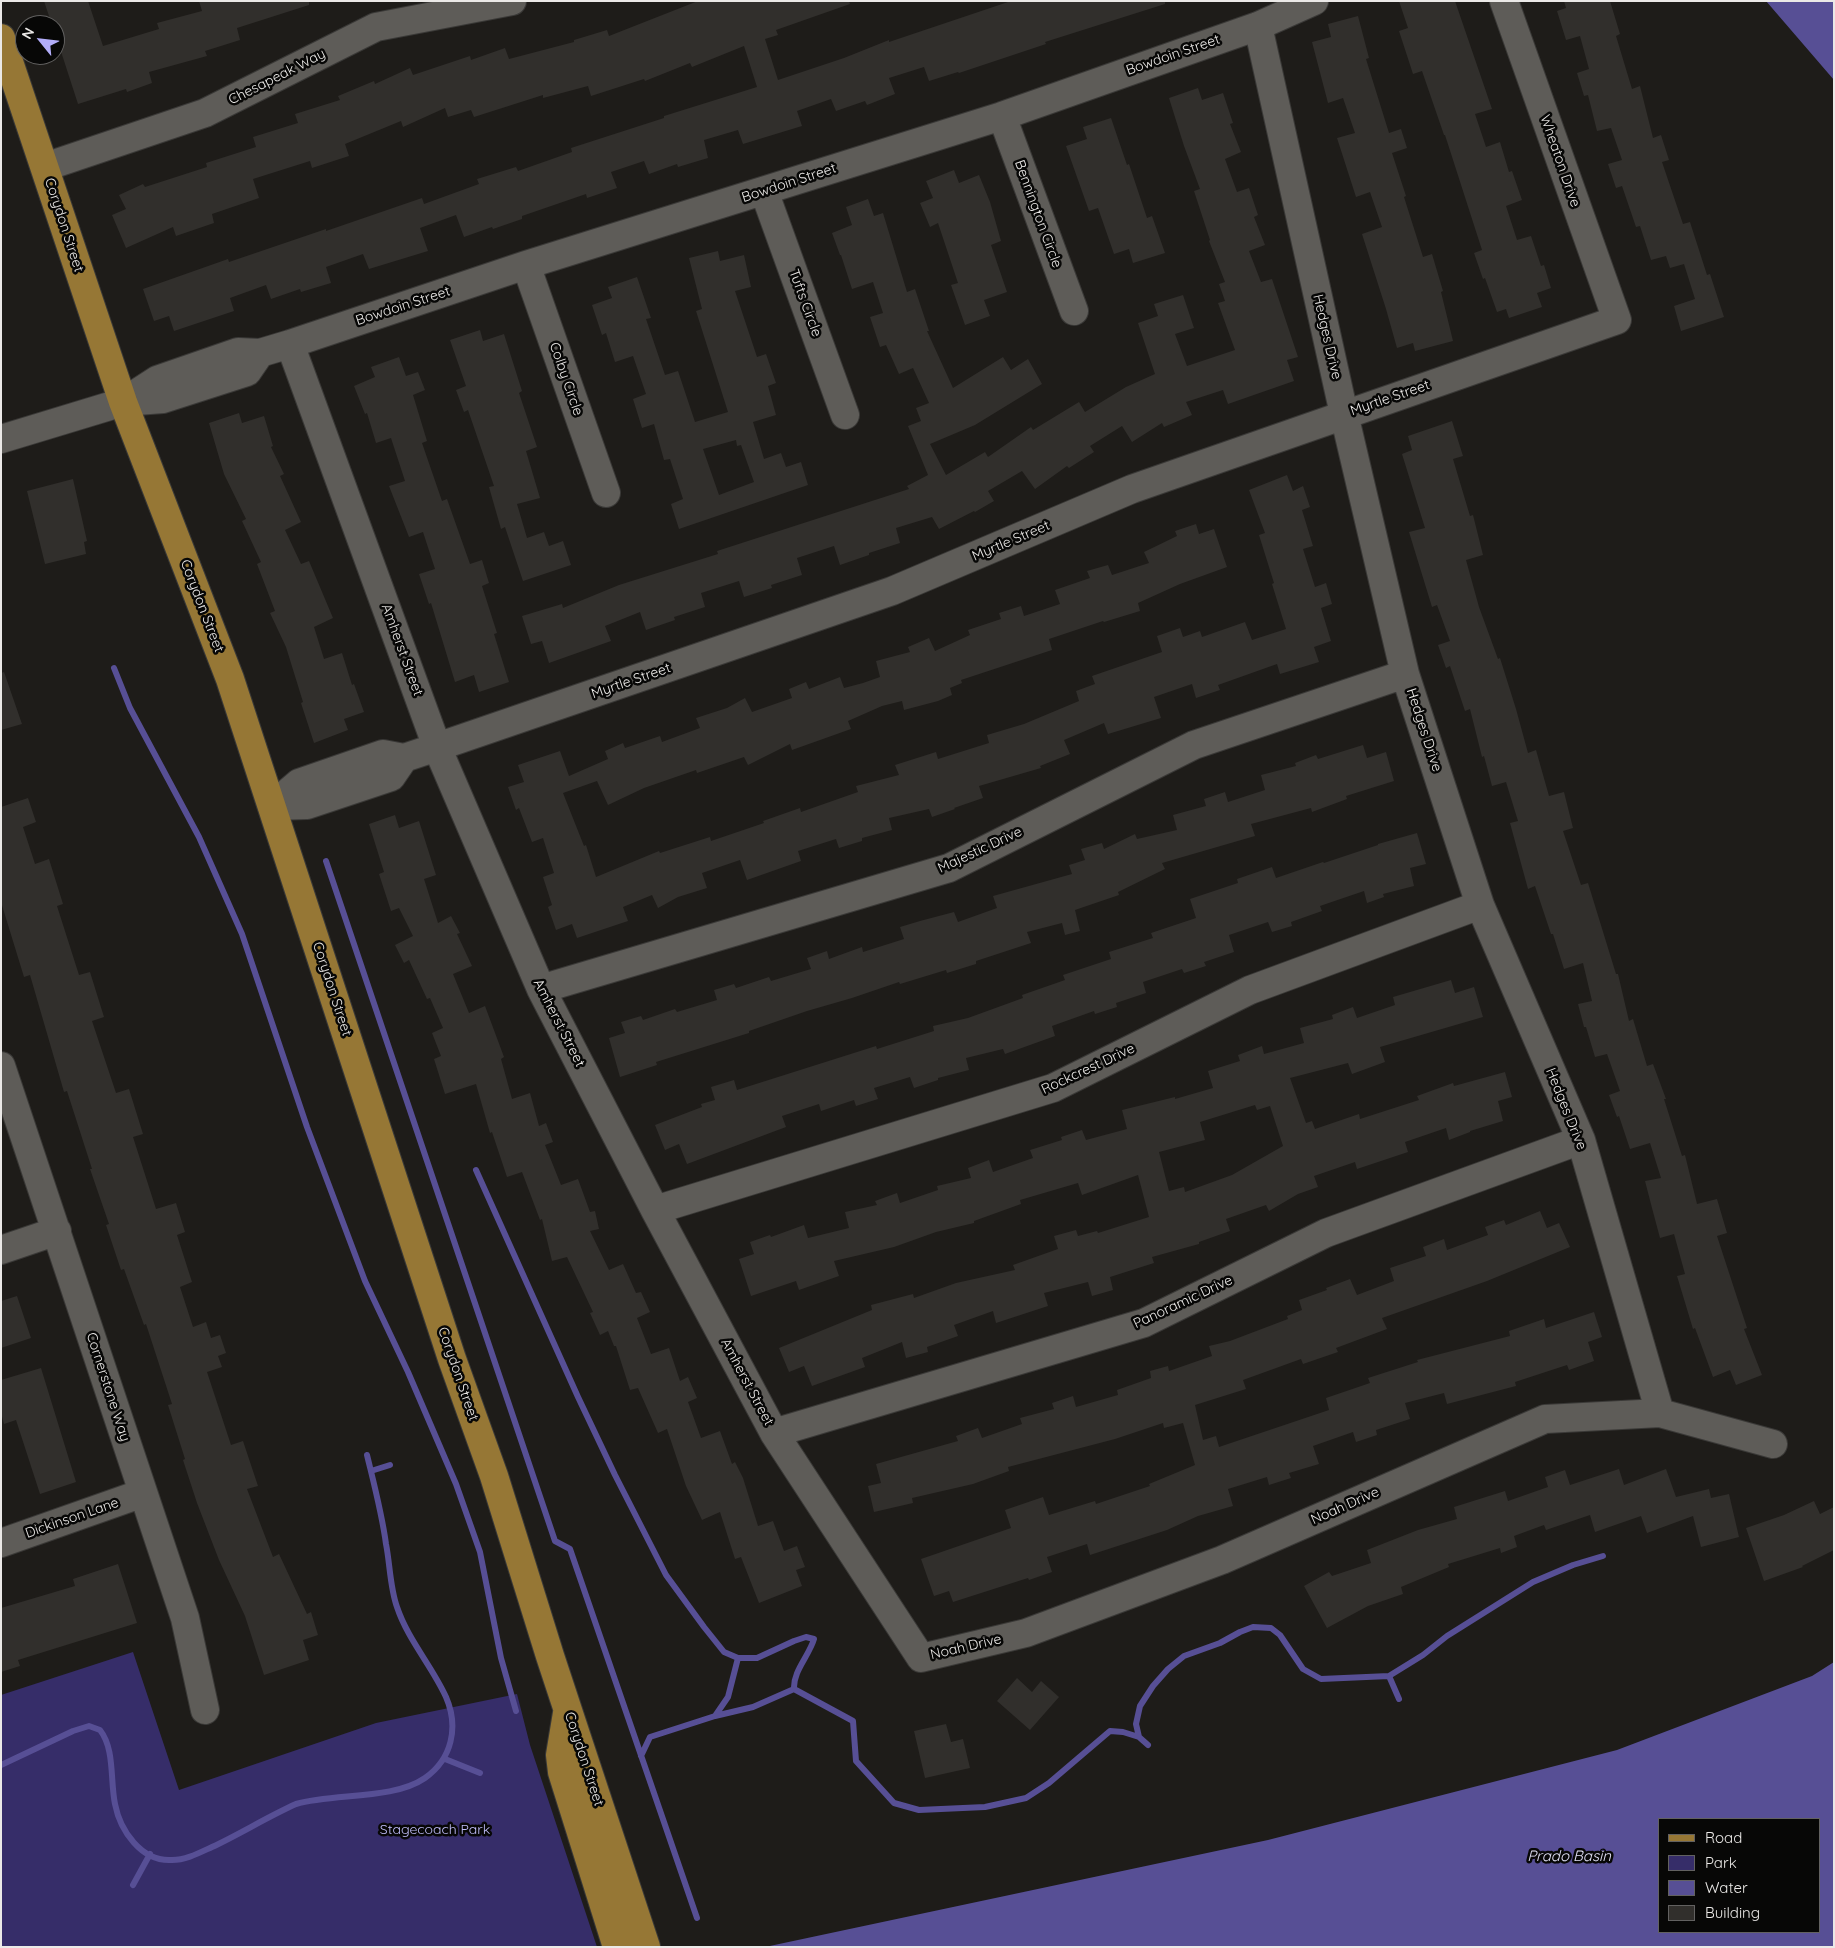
<!DOCTYPE html>
<html>
<head>
<meta charset="utf-8">
<style>
	body { margin:0 }
	#map { position:relative; width:1835px; height:1948px; overflow:hidden; background:#1e1c19; font-family:Quicksand,sans-serif }
	canvas { display:block }
	.frame { position:absolute; inset:0; border:2px solid #ebe9e7; pointer-events:none }
	.legend { position:absolute; left:1658px; top:1818px; width:162px; height:115px; box-sizing:border-box; background:#070706; border:1px solid #626160; margin:0; padding:6px 9px; list-style:none; font-size:15px; color:#ebe9e7 }
	.legend li { display:flex; align-items:center; gap:10px; height:25px }
	.legend b { width:25px; border:1px solid #626160 }
	.north { position:absolute; left:15px; top:15px; width:50px; height:50px; box-sizing:border-box; background:#070706; border:1px solid #626160; border-radius:50%; rotate:299deg; font-size:14px; font-weight:700; line-height:20px; text-align:center; color:#ebe9e7 }
	.north::after { content:''; display:block; margin:auto; width:18px; height:22px; background:#b2adf9; clip-path:polygon(50% 0,100% 100%,50% 72%,0 100%) }
</style>
</head>
<body>
<div id="map">
<canvas width="1835" height="1948"></canvas>
<div class="frame"></div>
<ul class="legend">
<li><b style="height:6px;background:#967735"></b>Road</li>
<li><b style="height:14px;background:#362d69"></b>Park</li>
<li><b style="height:14px;background:#574f95"></b>Water</li>
<li><b style="height:14px;background:#312f2c"></b>Building</li>
</ul>
<div class="north">N</div>
</div>
<script>
const context = document.querySelector('canvas').getContext('2d');
context.lineJoin = 'round';
function fillPath(path, color) { context.fillStyle = color; context.fill(path, 'evenodd'); }
function stroke(path, color, width, dash) { context.strokeStyle = color; context.lineWidth = width; context.lineCap = dash ? 'butt' : 'round'; context.setLineDash(dash || []); context.stroke(path); }
function label(font, color, halo, rows, align = 'center') {
  context.font = font + ' Quicksand,sans-serif'; context.lineWidth = 5; context.setLineDash([]); context.textBaseline = 'middle'; context.strokeStyle = halo; context.fillStyle = color; for (const [text, x, y, turn = 0] of rows) {
    context.save(); context.translate(x, y); context.rotate((+turn || 0) * Math.PI / 180); context.textAlign = isNaN(turn) ? turn : align; if (halo) context.strokeText(text, 0, 0); context.fillText(text, 0, 0); context.restore();
  }
}
fillPath(new Path2D(`
	M133 1652 179 1790 376 1723 517 1694 530 1745 597 1947H1V1695Z`), '#362d69');
fillPath(new Path2D(`
	M1766 1H1834V80Z
	M1834 1662V1947H765L1268 1840 1617 1750 1812 1676ZM1659 1819H1819V1932H1659Z`), '#574f95');
stroke(new Path2D(`
	M114 668 130 708 199 837 242 934 307 1127 365 1281 408 1372 456 1484 480 1552 501 1658 516 1711
	M326 861 555 1541 570 1549 697 1918
	M476 1170 578 1397 615 1475 666 1575 704 1627 724 1652 738 1658H757L794 1641 806 1637 814 1639C809 1656 793 1671 794 1689L853 1721 856 1761 894 1803 919 1810 985 1807 1026 1798 1049 1783 1110 1731 1123 1732 1139 1737 1136 1724 1140 1706 1153 1686 1168 1669 1184 1656 1220 1643 1240 1632 1253 1627 1271 1628 1280 1635 1303 1669 1321 1679 1389 1676 1423 1655 1447 1636 1533 1582 1573 1565 1603 1556
	M371 1471 390 1465
	M1389 1676 1399 1699
	M715 1716 753 1707 794 1689
	M1139 1737 1148 1745
	M641 1756 650 1737 715 1716 728 1697 738 1658
	M445 1759 480 1773
	M1 1765 73 1731 89 1726 100 1730C115 1749 110 1781 115 1804 120 1830 141 1862 172 1860 186 1860 199 1853 212 1847 240 1834 267 1817 296 1804 335 1793 393 1800 425 1778 452 1759 459 1727 446 1697 432 1666 408 1640 397 1607 390 1588 390 1564 386 1544 382 1514 374 1484 367 1455
	M133 1885 150 1854`), '#574f95', 6);
fillPath(new Path2D(`
	M44 1H88L103 46 159 29 157 23 202 11 199 1H309V5L237 28 240 40 205 51 207 56 149 72 152 83 127 92 126 89 78 104 55 33V25H52Z
	M698 1H849L850 4 776 30 778 35 765 39 778 80 844 58 889 40V42L1011 1H1165V4L1045 42 1046 44 959 73 958 72 929 81 924 67 889 78 895 94 867 105 865 101 836 111 831 99 797 111 802 126 743 144 738 130 704 140 708 158 678 167 677 164 649 174 644 161 611 172 617 188 587 198 586 194 522 216V219L493 229 492 227 464 237 456 215 420 228 428 251 369 269 363 254 326 267 331 283 301 292 300 289 271 299 266 285 230 298 234 311 174 331 169 316 154 321 143 289 228 259 229 262 326 229V231L422 198 424 204 479 184 477 179 516 167 518 171 572 152 571 148 664 118V116L757 87 744 46 692 67 690 63 645 81 644 79 591 96 588 86 543 98V95L474 117 471 110 448 117 445 108 403 127 401 121 345 144 349 156 312 168 310 161 253 179 259 198 212 214 214 223 176 236 173 227 126 248 112 215 126 209 119 195 143 184 145 187 207 167 206 163 256 147 253 137 298 123 295 114 340 100 338 96 374 81 375 84 410 68 413 75 470 56 471 60 505 48 509 59 574 42V40L607 30 609 36Z
	M1399 1H1455L1492 109 1475 114 1486 147 1500 142 1509 172 1512 171 1522 200 1506 206 1517 240 1531 236 1541 266 1544 265 1551 288 1537 293 1542 307 1509 318 1506 309 1497 312 1485 278 1483 279 1474 253 1482 250 1445 135H1444L1422 71 1413 74 1399 31 1408 28Z
	M1564 1H1610L1620 34 1616 36 1632 89 1640 86 1653 138 1661 135 1669 160 1662 162 1683 224 1690 222 1707 275 1710 274 1724 317 1681 331 1674 306 1695 299 1684 264 1670 268 1666 256 1651 260 1640 226 1636 227 1622 186 1616 188 1608 164 1622 160 1611 128 1597 131 1588 95 1584 96 1577 73 1589 69 1580 36 1566 40 1557 11 1566 8Z
	M1358 16 1369 58 1366 59 1389 133 1401 129 1407 148 1392 153 1406 196 1404 197 1423 257 1432 254 1443 291 1441 292 1453 341 1415 351 1413 343 1397 348 1386 309 1362 234 1382 227 1370 192 1356 197 1337 138 1355 133 1343 98 1328 103 1312 42 1331 37 1328 24Z
	M1198 88 1202 100 1223 93 1233 123 1230 124 1241 152 1225 159 1237 192 1249 188 1258 215 1254 217 1265 245 1249 251 1261 282 1272 279 1298 357 1287 360 1294 381 1228 404 1223 390 1186 402 1192 415 1164 427 1162 423 1132 442 1122 426 1090 446 1094 452 1069 468 1067 466 1035 489 1022 471 988 491 994 501 975 512 974 511 939 529 932 517 896 528 900 543 869 553V555L840 565 834 546 797 558 802 575 771 585 772 588 744 597 739 581 701 593 705 607 674 617 675 620 646 630 640 612 605 626 611 641 549 663 542 641 531 644 522 616 562 604 563 608 619 585 718 554 717 551 909 489 907 486 928 475 908 426 921 421 916 408 929 403 913 368 899 374 886 345 880 347 870 317 883 313 873 282 852 289 841 255H840L832 233 852 225 846 207 868 199 874 216 883 213 907 292 915 289 929 331H927L953 388 1003 357 1011 370 1028 359 1042 384 975 425 930 444 946 475 985 452 988 457 1031 427 1033 430 1079 402 1085 412 1126 387 1155 374 1138 323 1158 316 1154 304 1183 295 1194 328 1175 334 1187 366 1235 350 1218 303 1225 301 1219 284 1225 282 1209 241 1210 240 1194 191 1200 189 1184 146 1169 98Z
	M1111 118 1127 165 1129 164 1147 218 1152 216 1165 253 1133 263 1129 249 1114 254 1098 208 1089 211 1066 146 1087 139 1083 127Z
	M954 170 959 183 979 175 990 202 1001 241 991 245 1007 292 984 300 990 316 965 325 951 285 958 283 938 223 930 227 920 203 933 198 926 181Z
	M718 251 720 261 744 255 751 287 735 291 757 357 766 354 776 383 768 386 776 415 753 422 764 459 781 453 786 467 801 462 808 485 679 529 671 504 683 499 670 459 664 460 654 424 642 428 633 399 646 394 633 356 615 362 606 333 602 335 592 305 612 298 608 287 637 277 651 318 646 319 665 375 678 371 695 422 728 412 696 311 702 309 689 258ZM736 440 737 446 741 445 754 482 719 495 703 449Z
	M480 330 483 341 504 334 522 391 519 393 537 447 526 451 540 498 517 504 527 538 544 532 549 546 563 541 571 565 523 581 505 527 501 529 489 487 494 486 468 410 464 412 456 390 466 386 450 340Z
	M399 357 406 376 418 372 425 390 413 395 427 441 422 443 442 501 447 499 470 564 482 560 489 583 482 586 497 633 494 634 509 682 479 692 474 675 455 682 431 603 429 604 419 574 435 569 423 532 409 537 389 486 405 481 391 438 376 443 367 413 365 414 354 386 375 377 371 367Z
	M239 413 242 423 264 416 273 446 271 447 284 474 280 476 301 522 285 530 301 564 309 561 333 618 314 627 324 659 342 653 352 685 354 684 364 712 344 719 348 730 314 743 301 703 303 702 286 647 270 613 275 611 257 564 261 562 242 521 246 519 224 474 209 423Z
	M1452 421 1463 456 1453 459 1470 516 1473 515 1483 555 1466 560 1479 607 1498 659 1500 658 1516 709 1528 753 1536 750 1549 796 1564 792 1573 828 1563 831 1581 885 1588 883 1616 974H1618L1629 1021 1633 1019 1647 1066 1653 1064 1666 1099H1664L1682 1156 1685 1155 1697 1204 1717 1199 1727 1233 1717 1236 1747 1328 1744 1329 1762 1375 1736 1385 1730 1370 1713 1377 1695 1328 1693 1329 1677 1276 1685 1274 1674 1234 1660 1238 1652 1208 1645 1181 1661 1178 1650 1143 1630 1149 1619 1116 1617 1117 1609 1095 1620 1091 1607 1054 1595 1057 1586 1027H1584L1578 1004 1592 1001 1583 963 1564 969 1553 934H1551L1535 886 1528 889 1510 823 1518 821 1506 782 1492 786 1484 756 1482 757 1470 709 1465 711 1450 666 1446 668 1438 645 1450 641 1437 605 1432 607 1409 532 1425 528 1402 454 1412 450 1408 436Z
	M1287 475 1293 491 1303 486 1310 507 1302 510 1313 546 1303 549 1315 587 1326 583 1332 604 1321 608 1331 641 1314 647 1319 662 1280 674 1277 664 1218 685 1220 690 1196 698 1192 684 1154 697 1161 718 1108 734 1104 723 1064 740 1070 754 1040 766 1041 768 979 786 983 798 954 808 955 809 932 817 929 809 889 818 892 830 862 838V841L839 848 836 839 798 851 801 861 747 880 740 860 702 873 707 888 678 897 658 908 652 895 623 907 628 921 577 938 572 924 556 930 548 907 552 905 543 877 554 873 543 838 532 842 519 808 516 810 508 787 524 782 518 765 560 751 569 776 608 759 605 751 623 743 625 748 660 736 662 742 700 728 696 718 727 708 745 698 752 712 792 698 789 689 806 682 809 689 840 677 844 688 863 683 880 677 876 661 910 652 908 647 929 638 935 651 970 635 968 630 1001 619 999 613 1021 606 1024 616 1060 604 1055 590 1090 578 1087 571 1108 565 1112 575 1149 563 1144 552 1177 536 1175 531 1196 524 1199 534 1214 529 1227 567 1180 584 1138 603 1140 611 1104 622 1103 621 1049 639 1052 650 961 680 962 683 950 688 952 695 938 701 904 710 902 701 882 706 848 721 851 729 792 750 790 744 748 765 744 757 697 773 696 770 644 788 608 805 597 781 563 793 584 846 586 845 596 877 659 851 660 853 710 837 711 841 764 823 763 821 800 808 801 812 858 792 856 786 899 775 895 765 936 752 938 759 989 743 987 735 1024 724 1079 701 1076 691 1095 684 1092 676 1162 652 1157 636 1180 628 1183 637 1200 631 1202 637 1245 622 1252 640 1286 629 1272 584 1274 583 1259 535 1265 533 1249 490Z
	M73 479 87 541 84 542 86 554 45 564 27 491Z
	M4 672 22 724 1 730V673Z
	M1363 745 1367 758 1386 752 1394 781 1346 796 1347 799 1312 812 1311 808 1251 824 1255 836 1162 863 1165 869 1118 892 1119 895 1075 910 1080 931 1065 935 1062 923 1027 932 1031 943 976 961V964L947 973 946 970 900 984 899 982 852 998 807 1011 749 1031V1033L656 1062 657 1065 620 1077 609 1038 625 1033 621 1022 641 1016 643 1020 675 1009 677 1012 717 1000 714 990 734 984 736 988 769 977 771 981 811 969 807 958 827 951 829 959 862 947 863 952 904 939 900 927 920 921 954 912 958 922 997 908 993 896 1072 874 1069 865 1085 860 1081 849 1102 843 1104 849 1135 834 1137 839 1177 830 1173 815 1206 806 1204 799 1225 792 1228 802 1265 790 1261 775 1296 766 1295 763 1316 755 1318 759Z
	M28 798 36 822 23 827 35 864 49 859 63 904 57 906 79 975 90 972 104 1017 92 1021 116 1093 129 1089 143 1134 133 1137 156 1209 176 1203 185 1232 177 1235 192 1282 180 1287 193 1327 206 1322 211 1338 220 1335 226 1353 218 1356 222 1367 207 1372 231 1445 243 1441 258 1486 247 1489 273 1557 279 1554 307 1614 311 1612 318 1635 303 1640 309 1660 264 1675 245 1616 219 1560 197 1503 183 1460 185 1459 168 1405 172 1404 146 1324 144 1325 124 1269 121 1270 106 1225 109 1224 90 1169H92L67 1091 64 1092 30 975 24 977 1 902V807Z
	M395 815 399 828 419 821 436 875 424 879 438 923 451 916 460 933 457 934 472 966 453 974 469 1013 485 1006 504 1057 501 1059 512 1099 530 1093 539 1126 546 1123 553 1142 545 1145 561 1185 578 1179 590 1212 595 1211 599 1229 590 1231 609 1270 623 1264 636 1293 641 1292 650 1312 637 1318 651 1354 669 1348 680 1381 688 1377 697 1398 688 1402 701 1438 720 1431 732 1464 735 1462 743 1478 758 1526 773 1521 784 1551 797 1546 805 1567 796 1570 802 1586 759 1603 741 1557 735 1559 720 1512 702 1520 686 1486 667 1429 658 1433 638 1388 630 1390 616 1346H614L608 1331 600 1335 590 1313 593 1312 567 1257 552 1261 542 1219 540 1220 522 1172 507 1177 492 1132 490 1133 476 1084 445 1094 434 1059 441 1056 432 1033 443 1028 430 998 427 999 409 960 404 963 395 945 413 936 399 908 391 911 379 874 384 872 369 824Z
	M1417 833 1426 864 1410 868 1414 886 1383 894 1384 897 1367 903 1364 891 1320 906 1322 911 1291 922 1292 926 1272 932 1268 922 1229 935 1234 952 1204 962 1206 966 1184 973 1182 969 1143 982 1146 993 1116 1003 1117 1007 1095 1014 1094 1011 1052 1026 1055 1036 1005 1054 1003 1049 966 1058 969 1070 938 1078V1080L914 1088 910 1077 874 1088 878 1099 856 1106 854 1100 821 1111 819 1104 782 1116 786 1127 687 1164 679 1144 665 1150 655 1125 702 1107 701 1104 715 1100 711 1087 734 1080 737 1090 876 1046 877 1049 934 1031 933 1026 968 1018 1023 998 1022 995 1065 980 1063 975 1111 959 1109 952 1153 938 1151 933 1196 918 1190 899 1238 883 1237 879 1272 867 1276 878 1323 862 1324 863 1378 845V844Z
	M1451 980 1455 993 1474 987 1483 1017 1380 1047 1385 1062 1352 1074 1348 1063 1290 1078 1306 1123 1312 1121 1315 1129 1359 1114 1360 1119 1419 1100 1417 1096 1453 1083 1454 1086 1505 1072 1512 1097 1498 1101 1503 1121 1470 1131V1132L1449 1140 1446 1128 1405 1142 1408 1152 1357 1169 1355 1162 1314 1176 1318 1187 1298 1194 1269 1211 1266 1205 1226 1219 1230 1231 1199 1242V1244L1152 1257 1154 1263 1110 1277 1113 1290 1092 1296 1088 1282 1044 1293 1048 1306 996 1323 993 1311 954 1325 958 1336 927 1347 928 1352 906 1358 902 1342 862 1358 865 1367 812 1386 804 1366 789 1372 779 1348 872 1310 871 1305 913 1294 914 1298 956 1283 1015 1270 1013 1265 1058 1249 1054 1236 1076 1230 1078 1236 1097 1231 1098 1233 1149 1217 1138 1175 1082 1195 1078 1183 1020 1200 1021 1204 974 1221V1223L936 1232 894 1247 834 1261 839 1276 799 1290 796 1281 751 1296 739 1259 754 1254 750 1242 770 1235 771 1237 804 1225 808 1238 849 1228 845 1212 877 1205 875 1201 897 1193 900 1203 938 1190 937 1186 971 1178 968 1168 989 1160 993 1172 1033 1158 1030 1150 1062 1140 1061 1137 1082 1130 1086 1140 1127 1129 1122 1110 1175 1097V1099L1213 1088 1208 1071 1240 1061 1238 1055 1262 1046 1264 1054 1304 1043 1300 1028 1333 1019 1332 1015 1353 1007 1357 1018 1395 1005 1393 997ZM1255 1105 1257 1110 1270 1106 1283 1146 1232 1175 1185 1192 1184 1187 1169 1191 1159 1152 1205 1140 1200 1122Z
	M1540 1211 1547 1228 1559 1223 1570 1247 1487 1281 1382 1318 1387 1329 1336 1348 1338 1352 1303 1364 1301 1359 1243 1380 1246 1389 1195 1405 1203 1440 1216 1436 1219 1447 1329 1410 1326 1398 1370 1383 1368 1378 1418 1362 1417 1360 1510 1336 1509 1331 1544 1319 1546 1328 1594 1312 1602 1337 1588 1342 1594 1361 1569 1370 1567 1365 1515 1382 1516 1386 1447 1404 1444 1393 1405 1403 1410 1419 1376 1430 1377 1435 1356 1442 1353 1432 1313 1446 1319 1464 1289 1473 1291 1478 1269 1485 1267 1477 1228 1489 1233 1506 1198 1516 1167 1530 1090 1555 1087 1544 1047 1557 1052 1572 1029 1580 1028 1578 953 1602 949 1591 934 1596 921 1559 1011 1528 1005 1510 1043 1497 1049 1515 1095 1501 1096 1504 1150 1486 1149 1484 1195 1465 1183 1423 1164 1428 1163 1423 1115 1439 1008 1467 1009 1471 973 1484 912 1498 913 1503 874 1512 868 1486 881 1483 876 1464 958 1441 956 1436 978 1428 982 1438 1022 1424 1020 1418 1054 1409 1052 1403 1073 1396 1076 1407 1118 1395 1117 1390 1151 1378 1150 1371 1168 1366 1169 1371 1212 1356 1209 1346 1230 1341 1288 1319 1287 1316 1302 1310 1299 1300 1327 1290 1326 1288 1350 1279 1357 1295 1394 1281 1390 1268 1426 1256 1423 1247 1444 1239 1447 1250 1488 1235 1485 1227 1504 1220 1506 1225Z
	M17 1296 31 1338 1 1348V1301Z
	M41 1368 76 1482 40 1494 16 1420 4 1424 1 1413V1380Z
	M1619 1469 1624 1485 1666 1469 1676 1497 1709 1489 1711 1498 1729 1494 1739 1537 1701 1547 1693 1516 1647 1533 1641 1516 1595 1532 1590 1515 1546 1530 1544 1525 1514 1536 1517 1547 1501 1553 1500 1548 1448 1564 1449 1567 1401 1587 1403 1594 1368 1606 1327 1628 1304 1586 1329 1572 1332 1576 1371 1563 1367 1550 1418 1530 1457 1519 1454 1507 1505 1491 1508 1501 1548 1487 1545 1477 1565 1470 1570 1485Z
	M1814 1501 1820 1514 1834 1507V1550L1802 1566 1803 1567 1764 1581 1746 1528 1784 1515Z
	M118 1564 137 1623 18 1660 20 1666 1 1672V1608L75 1586 73 1579Z
	M1017 1678 1032 1692 1041 1681 1059 1697 1030 1730 997 1701Z
	M946 1724 951 1742 963 1739 970 1768 925 1778 914 1731Z`), '#312f2c');
const minor = new Path2D(`
	M1258 26 1344 414 1405 674 1480 905 1581 1140 1660 1413
	M1002 116 1074 311
	M45 167 205 113 376 27 512 1
	M764 191 845 415
	M526 265 606 493
	M290 344 437 747 541 989 655 1210 774 1433 921 1658 1026 1633 1222 1560 1545 1419 1660 1413 1773 1444
	M123 402 157 380 238 352 260 353 290 344 526 265 1002 116 1258 26 1314 1
	M1 439 123 402 163 399 247 372 260 353
	M272 806 299 783 383 754 404 758 437 747 892 591 1132 489 1617 320 1504 1
	M272 806 307 805 391 777 404 758
	M541 989 949 868 1194 745 1405 674
	M1 1066 185 1618 205 1710
	M655 1210 1053 1088 1250 990 1480 905
	M1 1250 57 1231
	M774 1433 1144 1323 1326 1233 1581 1140
	M1 1543 143 1493`);
const major = new Path2D(`
	M1 38 123 402 230 679 452 1359 494 1476 550 1656 646 1947
	M567 1713 560 1755 562 1772 617 1947`);
stroke(minor, '#3a3937', 30);
stroke(major, '#3a3937', 30);
stroke(minor, '#5e5c58', 28);
stroke(major, '#967735', 28);
label('14px', '#ebe9e7', '#070706', [
	["Bowdoin Street",1173,55,-19],
	["Chesapeak Way",277,77,-27],
	["Wheaton Drive",1560,161,71],
	["Bowdoin Street",789,183,-18],
	["Bennington Circle",1038,214,70],
	["Corydon Street",64,225,72],
	["Tufts Circle",805,303,70],
	["Bowdoin Street",403,306,-18],
	["Hedges Drive",1327,337,77],
	["Colby Circle",566,379,71],
	["Myrtle Street",1390,398,-19],
	["Myrtle Street",1011,541,-23],
	["Corydon Street",202,606,69],
	["Amherst Street",402,650,70],
	["Myrtle Street",631,681,-19],
	["Hedges Drive",1424,730,72],
	["Majestic Drive",980,850,-25],
	["Corydon Street",332,989,72],
	["Amherst Street",559,1023,63],
	["Rockcrest Drive",1088,1069,-25],
	["Hedges Drive",1566,1109,68],
	["Panoramic Drive",1183,1302,-25],
	["Corydon Street",458,1374,71],
	["Amherst Street",747,1382,62],
	["Cornerstone Way",108,1387,72],
	["Noah Drive",1345,1506,-24],
	["Dickinson Lane",72,1518,-19],
	["Noah Drive",966,1647,-13],
	["Corydon Street",584,1759,72]
]);
label('14px', '#c1befa', '#070706', [
	["Stagecoach Park",435,1830]
]);
label('italic 15px', '#e1e0f5', '#070706', [
	["Prado Basin",1569,1856]
]);
</script>
</body>
</html>
